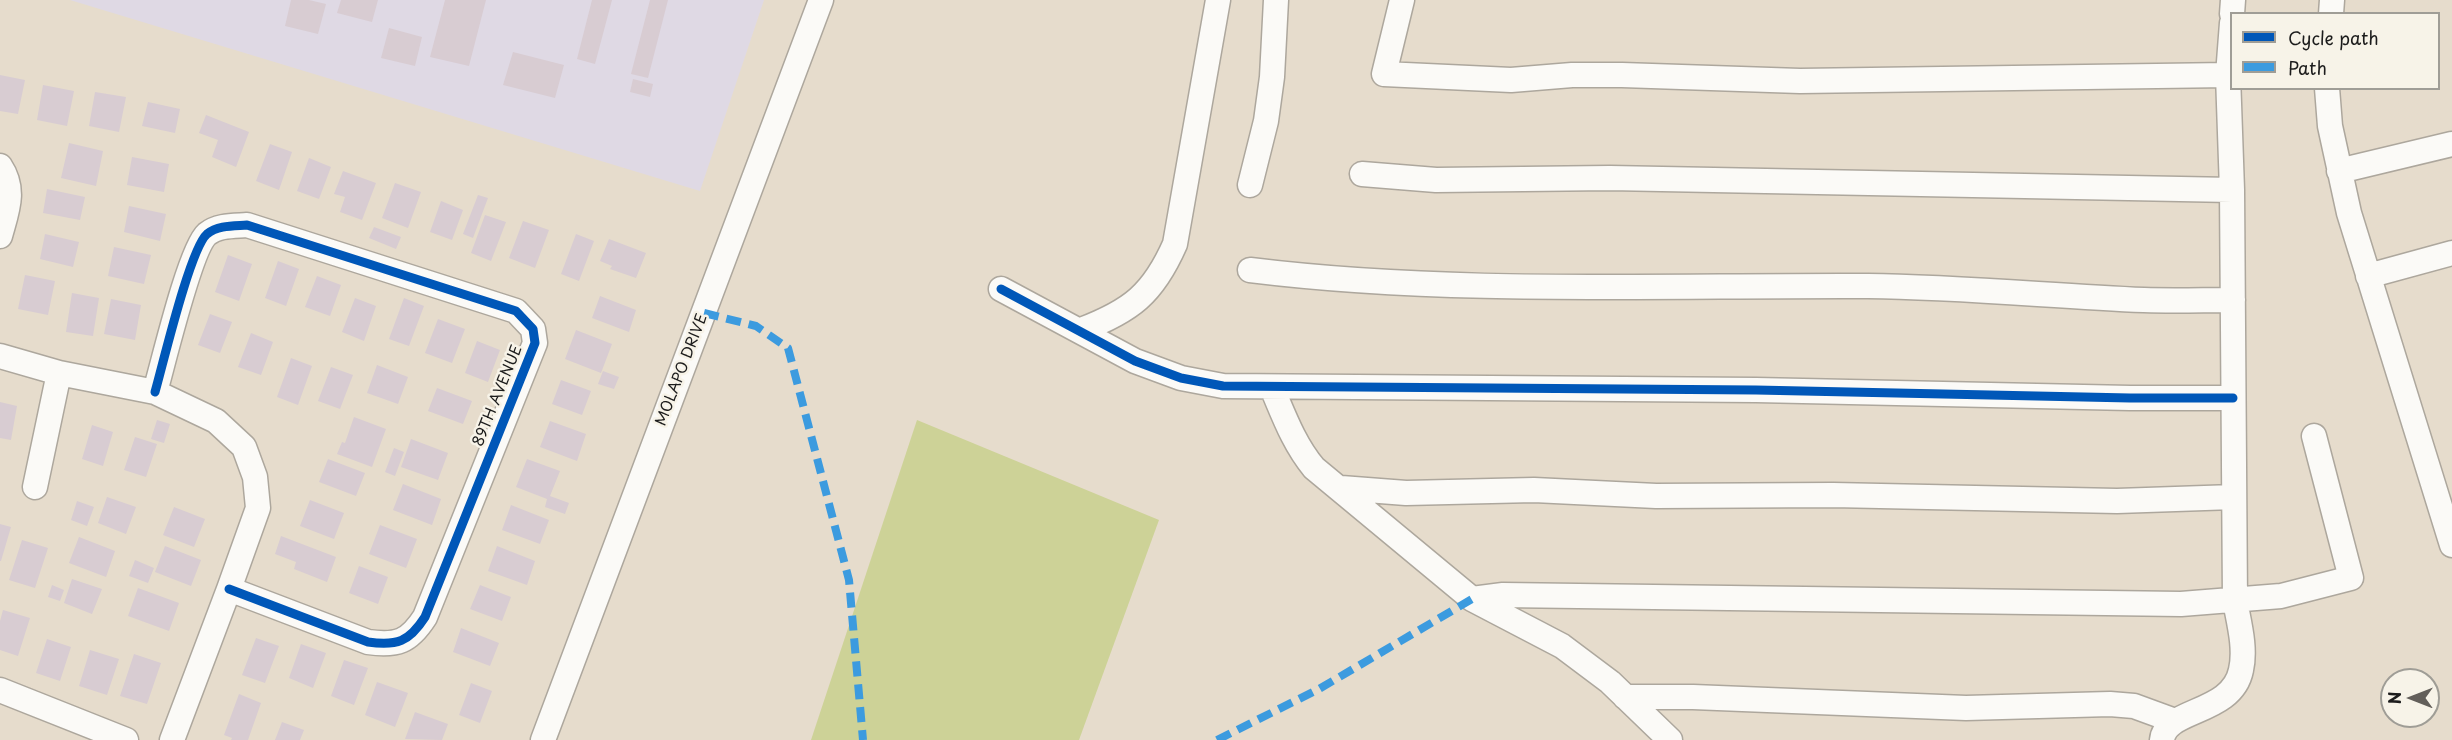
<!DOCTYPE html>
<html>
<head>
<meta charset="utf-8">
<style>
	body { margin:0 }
	#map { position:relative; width:2452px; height:740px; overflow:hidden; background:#e6dccc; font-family:"Playpen Sans",sans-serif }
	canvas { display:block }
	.legend { position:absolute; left:2230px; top:12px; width:210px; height:78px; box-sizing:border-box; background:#f7f3e8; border:2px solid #9f9d96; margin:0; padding:8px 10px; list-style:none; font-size:18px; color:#1c1c1c }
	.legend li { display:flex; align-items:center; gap:12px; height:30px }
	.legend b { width:30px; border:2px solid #9f9d96 }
	.north { position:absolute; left:2380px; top:668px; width:60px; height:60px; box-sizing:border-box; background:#f7f3e8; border:2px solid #9f9d96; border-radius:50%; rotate:270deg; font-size:16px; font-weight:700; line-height:24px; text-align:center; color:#1c1c1c }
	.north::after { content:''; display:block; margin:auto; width:21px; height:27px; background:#635f5a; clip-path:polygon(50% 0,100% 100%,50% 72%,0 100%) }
</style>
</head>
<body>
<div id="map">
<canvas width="2452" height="740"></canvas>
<ul class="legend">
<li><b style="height:8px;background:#0057b8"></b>Cycle path</li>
<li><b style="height:8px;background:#3c9bdf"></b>Path</li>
</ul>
<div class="north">N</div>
</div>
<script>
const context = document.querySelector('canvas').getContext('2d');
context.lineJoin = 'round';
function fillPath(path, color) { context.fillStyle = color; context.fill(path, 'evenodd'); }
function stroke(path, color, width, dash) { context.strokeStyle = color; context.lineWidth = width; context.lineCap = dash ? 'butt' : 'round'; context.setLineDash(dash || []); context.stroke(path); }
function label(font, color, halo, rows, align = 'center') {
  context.font = font + ' "Playpen Sans",sans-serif'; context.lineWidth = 5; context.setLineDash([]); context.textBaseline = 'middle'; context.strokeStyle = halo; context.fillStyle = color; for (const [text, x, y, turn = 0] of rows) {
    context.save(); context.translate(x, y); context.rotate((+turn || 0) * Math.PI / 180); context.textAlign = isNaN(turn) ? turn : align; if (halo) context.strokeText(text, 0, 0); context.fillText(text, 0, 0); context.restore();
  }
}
fillPath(new Path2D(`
	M70 0H764L700 191Z`), '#dfd9e4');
fillPath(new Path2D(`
	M917 420 1159 520 1079 740H811Z`), '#cdd297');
fillPath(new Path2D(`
	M291 0H309L326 4 318 34 285 26Z
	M341 0H378L372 22 337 13Z
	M445 0H486L469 66 430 57Z
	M592 0H612L595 64 577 59Z
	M650 0H668L648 78 631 74Z
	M389 28 422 37 415 66 381 58Z
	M513 52 564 65 555 98 503 85Z
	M0 75 25 80 18 114 0 111Z
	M633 79 653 84 650 97 630 92Z
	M43 85 74 91 67 126 37 120Z
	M95 92 126 97 119 132 89 126Z
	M148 102 180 109 175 133 142 126Z
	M206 115 249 132 236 167 212 157 218 140 199 133Z
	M69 143 103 151 96 186 61 178Z
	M270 144 292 152 279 190 256 181Z
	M132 157 169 164 164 192 127 185Z
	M309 158 331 167 319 199 297 191Z
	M343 171 376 183 362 220 340 212 345 197 334 194Z
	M395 183 421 192 408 228 382 218Z
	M47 189 85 197 80 220 43 213Z
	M478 195 488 198 473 238 463 234Z
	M441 201 463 210 452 240 430 232Z
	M129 206 166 214 160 241 124 232Z
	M485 215 506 222 491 261 471 253Z
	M523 221 549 230 535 268 509 258Z
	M374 227 401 237 396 249 369 238Z
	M45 234 79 242 73 267 40 259Z
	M576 234 594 241 579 281 561 274Z
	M609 239 646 253 636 278 610 269 612 266 600 261Z
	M114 247 151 255 144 284 108 276Z
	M228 255 252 264 239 301 215 292Z
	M278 261 299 269 286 306 265 298Z
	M25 275 55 281 48 315 18 309Z
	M317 276 341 285 330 316 305 307Z
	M72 293 99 298 93 336 66 332Z
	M600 296 636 310 629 332 592 318Z
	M355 298 376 306 364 341 342 332Z
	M404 298 424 306 409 346 389 339Z
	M111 299 141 305 135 340 104 334Z
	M210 314 232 322 220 353 198 345Z
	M438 319 465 329 452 363 425 353Z
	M576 330 612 344 601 373 565 359Z
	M251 333 273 342 261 375 238 367Z
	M477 341 500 350 488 382 465 373Z
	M291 358 312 366 298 405 277 397Z
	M377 365 408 377 398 404 367 393Z
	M331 367 353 375 340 409 318 401Z
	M603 371 619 377 614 389 598 384Z
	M561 380 591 391 582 415 552 404Z
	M437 388 472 401 463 424 428 411Z
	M0 402 17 406 11 440 0 438Z
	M354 417 386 429 372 467 337 454 342 442 345 443Z
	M157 420 170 424 164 443 151 439Z
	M550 421 586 434 577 461 540 447Z
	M92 425 113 432 103 466 82 459Z
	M135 437 157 444 146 477 124 470Z
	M411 439 448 453 438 480 401 467Z
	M394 448 404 452 395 476 385 472Z
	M328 459 365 473 356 496 319 482Z
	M527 459 560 471 550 496 569 503 565 514 545 507 547 499 516 487Z
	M403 484 441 499 432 525 393 510Z
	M107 497 136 507 126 534 98 523Z
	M310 500 344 513 334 539 300 526Z
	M77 501 94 507 87 526 71 520Z
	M511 505 549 520 540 544 502 530Z
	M174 507 205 519 194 547 163 535Z
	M0 524 11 527 1 561H0Z
	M380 525 417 539 406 568 369 554Z
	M281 536 336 557 327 582 294 569 296 562 275 554Z
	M79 537 115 551 106 577 69 563Z
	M22 540 48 548 35 588 9 580Z
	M165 546 201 560 191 586 155 572Z
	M497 546 535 561 527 585 488 571Z
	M135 560 154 568 148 583 129 576Z
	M359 566 388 577 378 604 349 593Z
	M72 579 102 589 92 614 64 603Z
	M52 585 64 590 60 601 48 597Z
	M480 585 511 597 502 621 470 609Z
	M138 588 179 603 169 631 128 616Z
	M3 610 30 618 18 656 0 650V621Z
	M461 628 499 643 490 666 453 652Z
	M256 638 279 646 265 683 242 675Z
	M47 639 71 647 60 681 36 673Z
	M301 644 326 653 313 688 289 678Z
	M90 650 119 659 107 695 79 686Z
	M134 654 161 663 147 704 120 696Z
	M344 660 368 668 354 705 331 696Z
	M377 682 408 693 395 727 365 715Z
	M471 683 492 691 480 723 459 715Z
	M239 694 261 703 248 740H231L232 738 224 735Z
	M415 712 448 724 442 740 405 739Z
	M282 722 304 730 300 740H275Z`), '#d8ccd2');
const minor = new Path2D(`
	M1402 0 1384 74 1511 80 1572 75H1622L1800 81 2228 75
	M2232 14 2233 0
	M2331 14 2332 0
	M2327 88 2330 126 2349 213 2452 545
	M0 166C16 190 7 210 0 236
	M2339 171 2452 144
	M1362 174 1436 180 1610 178 2232 190
	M1250 185 1266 121 1272 77 1276 0
	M1250 270C1453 295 1663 285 1868 286 1960 287 2052 296 2144 300 2174 301 2203 300 2233 300
	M2368 276 2452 253
	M1001 289 1135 361 1181 378 1223 386 1756 390 2130 398H2233
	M1081 330C1131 311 1153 294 1175 244L1218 0
	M0 356 59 373 155 392 216 421 244 447 255 477 258 508 229 589 172 740
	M1272 388C1284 416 1294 444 1314 468L1472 599 1562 646 1610 682 1670 740
	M155 392C163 364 190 249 207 234 218 225 234 226 247 225L516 311 533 329 535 343 425 617C409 642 397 646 368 642L229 589
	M35 487 59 373
	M1341 488 1406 493 1534 490 1656 496 1833 495 2117 501 2234 497
	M1472 599 1503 595 2181 604 2281 596 2351 578 2314 436
	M0 690 126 740
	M1625 697H1693L1966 708 2110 704 2134 706 2175 721
	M543 740 821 0
	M2162 740C2165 708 2232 715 2241 670 2246 648 2239 623 2235 601L2232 190 2228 75 2232 23`);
stroke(minor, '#ada79d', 27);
stroke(minor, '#fbfaf7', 24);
stroke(new Path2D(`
	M704 313 756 326 788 348 849 580 863 740
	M1217 740 1319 689 1472 599`), '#3c9bdf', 8, [15, 8]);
stroke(new Path2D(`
	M1001 289 1135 361 1181 378 1223 386 1756 390 2130 398H2233
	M155 392C163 364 190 249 207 234 218 225 234 226 247 225L516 311 533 329 535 343 425 617C409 642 397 646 368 642L229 589`), '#0057b8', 9);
label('15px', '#1c1c1c', '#f7f3e8', [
	["MOLAPO DRIVE",682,370,-69],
	["89TH AVENUE",498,396,-68]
]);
</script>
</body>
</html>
